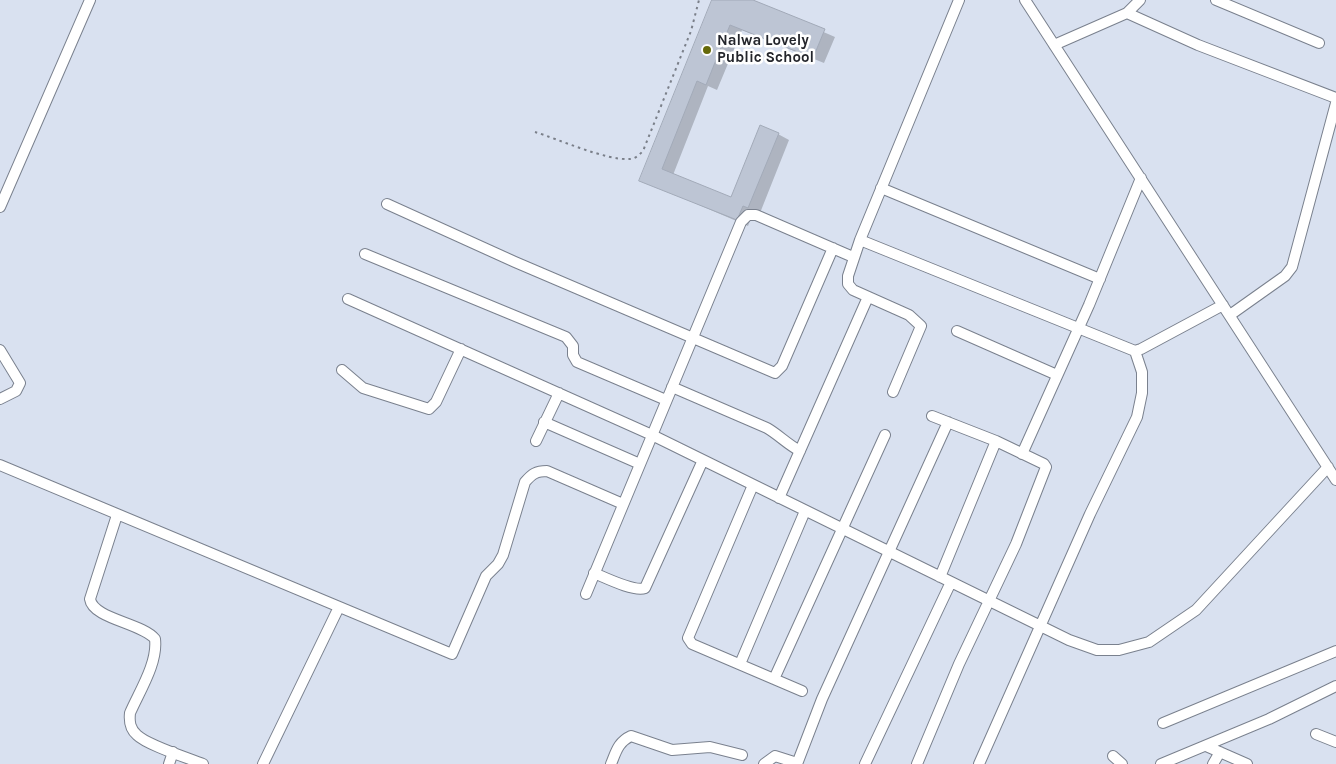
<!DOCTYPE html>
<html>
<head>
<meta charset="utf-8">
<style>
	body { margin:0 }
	canvas { display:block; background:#d9e1f0 }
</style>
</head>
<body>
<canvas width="1336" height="764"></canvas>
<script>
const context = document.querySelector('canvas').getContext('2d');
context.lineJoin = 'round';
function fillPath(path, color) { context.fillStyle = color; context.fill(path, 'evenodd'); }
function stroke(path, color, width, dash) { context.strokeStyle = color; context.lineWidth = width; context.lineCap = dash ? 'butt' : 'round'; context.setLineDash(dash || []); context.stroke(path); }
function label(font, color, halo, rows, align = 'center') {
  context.font = font + ' Karla,sans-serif'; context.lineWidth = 5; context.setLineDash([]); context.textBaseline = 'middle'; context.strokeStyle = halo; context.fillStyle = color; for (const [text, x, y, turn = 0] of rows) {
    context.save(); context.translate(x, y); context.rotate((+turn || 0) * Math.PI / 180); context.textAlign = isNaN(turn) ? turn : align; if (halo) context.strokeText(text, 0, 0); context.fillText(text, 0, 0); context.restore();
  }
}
fillPath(new Path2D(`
	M714 0H750L835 37 824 63 742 30 717 90 708 86 673 175 732 199 778 134 789 140 760 213 754 211 748 226 641 180Z`), '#0003');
const building = new Path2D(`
	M712 0H753L825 29 813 58 730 25 706 85 697 81 662 169 731 197 760 125 779 133 748 208 743 206 737 220 639 181Z`);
fillPath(building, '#bdc5d4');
stroke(building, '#a2aab8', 1);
const street = new Path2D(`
	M1025 0 1336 480
	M1216 0 1319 43
	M1127 13 1198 45 1336 98
	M1054 45 1127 13 1140 0
	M881 188 1100 279
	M387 204 515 262 775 373 782 366 833 248
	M0 207 90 0
	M860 240 1135 351 1141 349 1223 305
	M365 254 566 337 573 346V355L577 362 666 400
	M348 299 652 435 1069 640 1097 650H1119L1149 642 1196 610 1328 467
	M1230 315 1285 276 1292 267 1336 103
	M957 331 1057 375
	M0 350 20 383 16 391 0 399
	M342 370 363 388 429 409 436 402 461 349
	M672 387 767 428C779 435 787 444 800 451
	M893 392 921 326 909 315 853 290 848 284V276L860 240 959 0
	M544 422 640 464
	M536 441 559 393
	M1022 454 1089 305 1141 178
	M0 465 452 654 486 576 498 564 503 555 525 482C532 474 536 471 547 471L623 504
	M753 485 688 638 692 644 802 691
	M779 498 868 297
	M117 515 90 599C93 619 142 623 155 639 158 663 139 692 130 713 129 722 130 729 137 735 147 745 188 758 203 764
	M594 573C606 578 634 592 645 588L703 460
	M940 577 996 441
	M586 594 741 222 748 215H756L853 257
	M740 664 805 511
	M774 679 885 435
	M1163 723 1336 651
	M1316 734 1336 742
	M1206 746 1247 764
	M1113 756 1122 764
	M169 764 173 752
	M263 764 339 607
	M611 764C616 752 618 742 631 736L672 750 710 747 742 755
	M764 764 775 756 797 763
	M797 764 822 699 948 422
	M865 764 951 582
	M917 764 959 664 1016 544 1046 467 1044 464 996 441 932 416
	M979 764 1090 514 1137 417 1142 393V372L1135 351
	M1161 764 1269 719 1336 686
	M1213 764 1220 752`);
stroke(street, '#7a818e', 12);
stroke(new Path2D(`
	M535 132C558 139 607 161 630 159 635 159 639 155 643 151L691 31 699 0`), '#7a7f89', 2, [2.5, 4]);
stroke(street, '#fff', 10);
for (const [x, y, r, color] of [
	[707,50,5,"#65690a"]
]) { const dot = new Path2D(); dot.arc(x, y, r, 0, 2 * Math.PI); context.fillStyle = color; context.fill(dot); stroke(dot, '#fff', 2); }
label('bold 15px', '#23252b', '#fff', [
	["Nalwa Lovely",717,41],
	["Public School",717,58]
], 'left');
</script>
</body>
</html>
